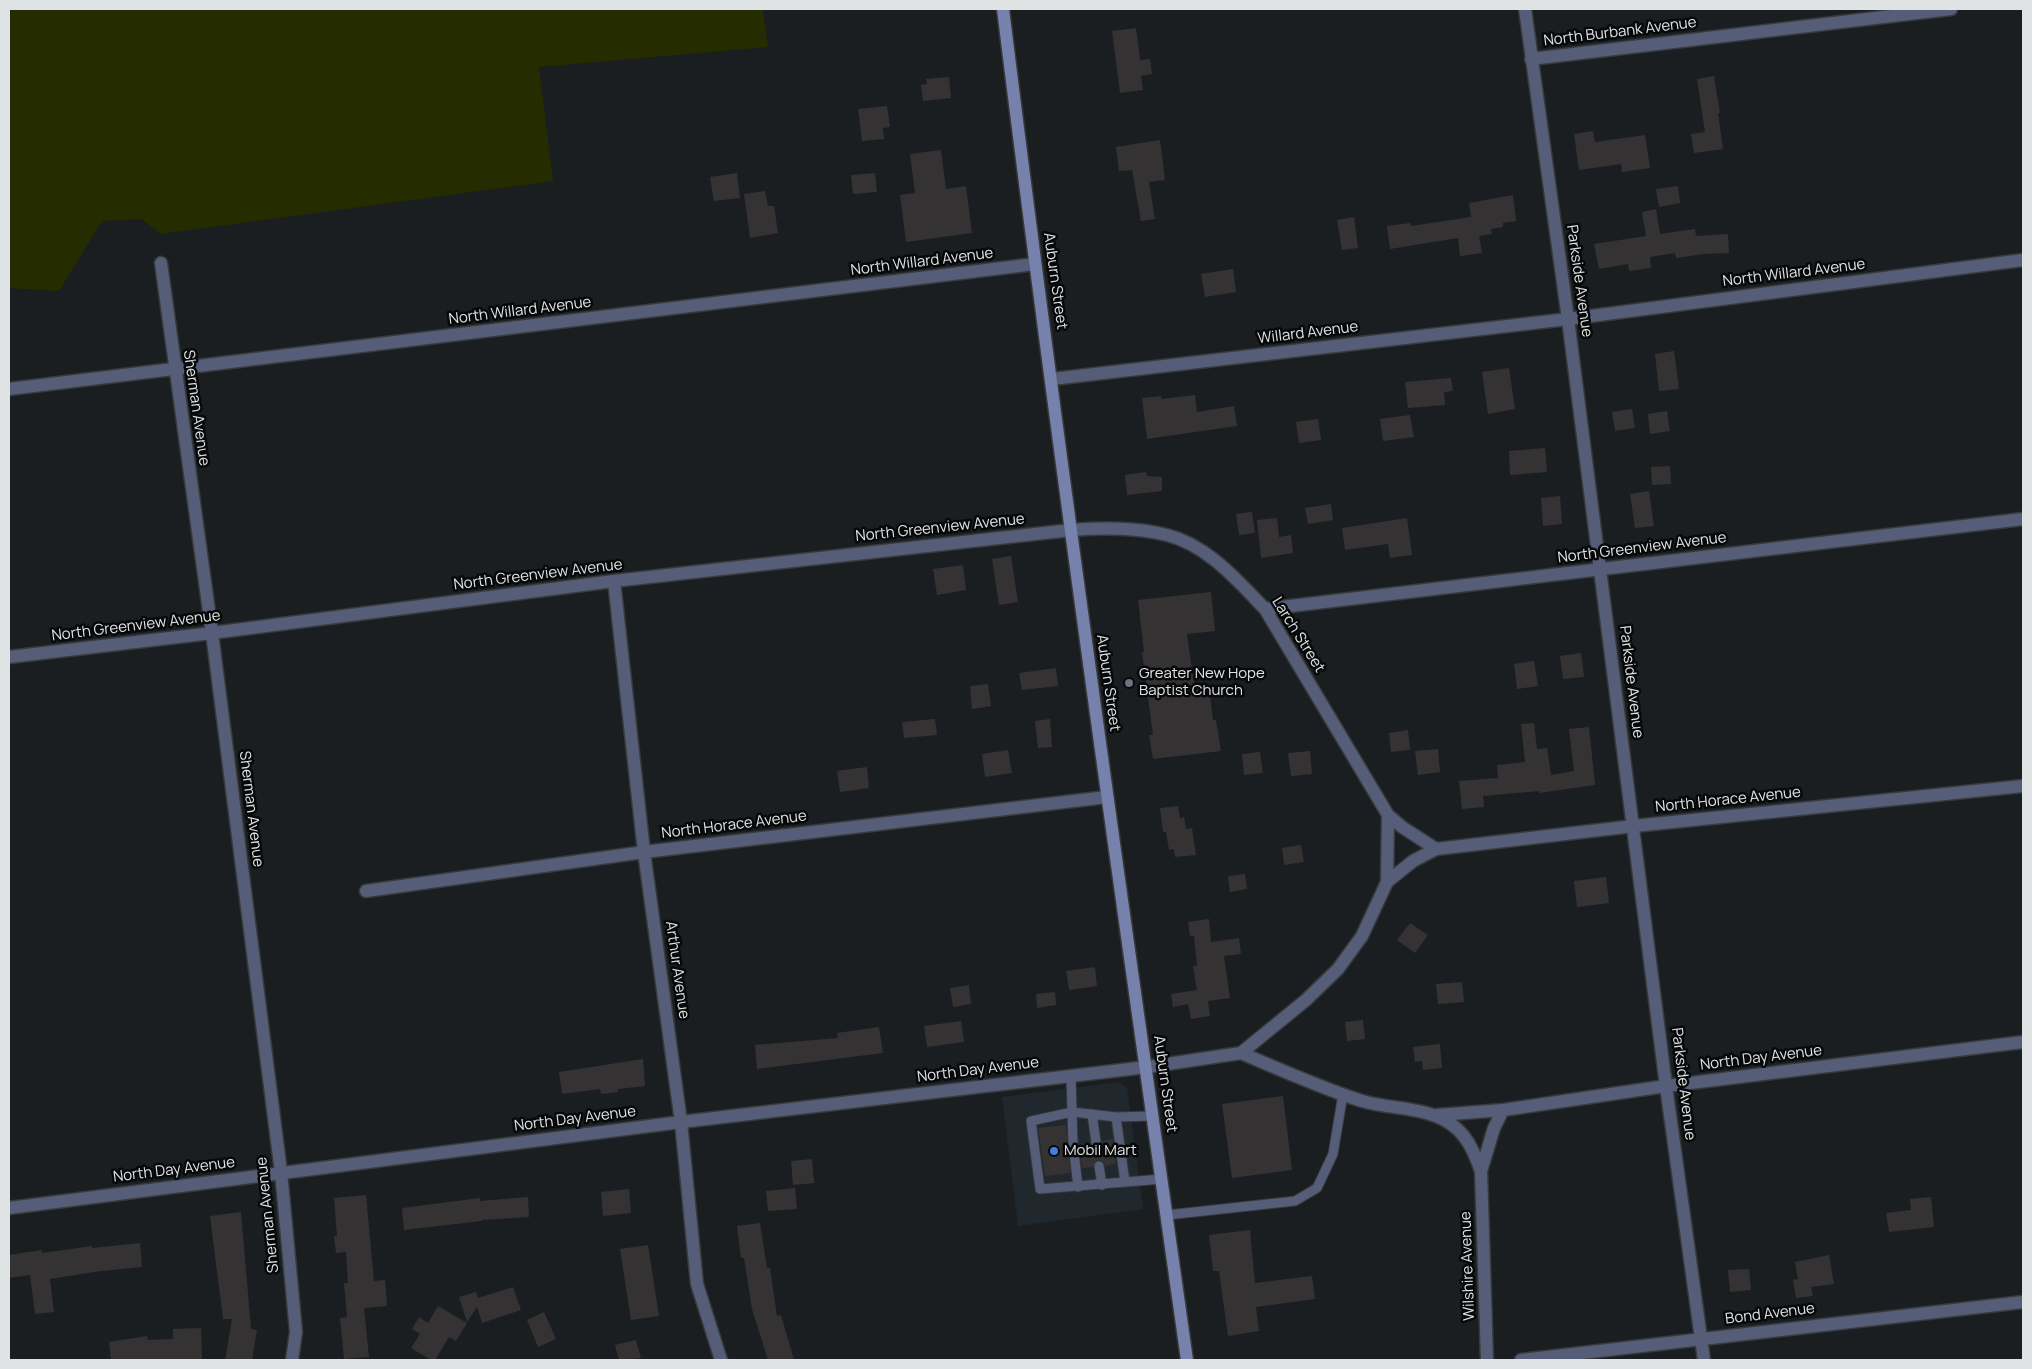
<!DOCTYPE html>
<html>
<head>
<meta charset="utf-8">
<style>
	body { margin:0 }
	#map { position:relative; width:2032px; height:1369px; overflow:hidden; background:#1b1e20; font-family:Manrope,sans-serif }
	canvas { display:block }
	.frame { position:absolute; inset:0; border:10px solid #e0e3e4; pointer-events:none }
</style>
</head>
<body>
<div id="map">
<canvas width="2032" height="1369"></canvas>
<div class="frame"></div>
</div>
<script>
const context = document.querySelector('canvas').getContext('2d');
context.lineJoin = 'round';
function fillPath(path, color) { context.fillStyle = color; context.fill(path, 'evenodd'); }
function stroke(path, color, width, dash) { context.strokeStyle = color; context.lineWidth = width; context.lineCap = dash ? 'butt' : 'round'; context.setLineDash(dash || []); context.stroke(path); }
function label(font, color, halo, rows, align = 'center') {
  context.font = font + ' Manrope,sans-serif'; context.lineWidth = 5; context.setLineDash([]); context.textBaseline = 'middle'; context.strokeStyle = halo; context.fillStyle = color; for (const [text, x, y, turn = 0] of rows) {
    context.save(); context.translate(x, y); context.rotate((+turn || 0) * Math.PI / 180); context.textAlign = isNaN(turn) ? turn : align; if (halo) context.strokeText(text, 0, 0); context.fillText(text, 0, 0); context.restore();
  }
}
fillPath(new Path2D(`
	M1119 1082 1127 1088 1143 1209 1018 1226 1002 1097Z`), '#20282e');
fillPath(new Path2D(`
	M9 9H763L768 47 539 67 553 181 160 234 142 219 102 221 59 291 9 288Z`), '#252c00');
fillPath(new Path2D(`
	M1136 28 1140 60 1150 59 1152 74 1141 76 1143 90 1120 93 1112 31Z
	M1714 76 1720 113H1718L1723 149 1694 153 1691 134 1705 132 1697 79Z
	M949 77 951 98 923 101 921 85 927 84 926 79Z
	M887 106 890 127 883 128 884 139 862 141 858 109Z
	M1593 131 1595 142 1645 135 1650 168 1622 172 1621 164 1579 170 1574 134Z
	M1160 140 1165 180 1149 182 1155 219 1141 221 1132 170 1119 171 1116 147Z
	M941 150 946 189 966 186 972 233 906 242 900 195 915 193 910 154Z
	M737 173 740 198 714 201 710 177Z
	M875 173 877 192 853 194 851 175Z
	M1678 186 1680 203 1659 207 1656 189Z
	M765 191 768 206H774L778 233 750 238 744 194Z
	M1513 195 1516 221 1503 223V227L1491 229 1492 234 1479 236 1482 253 1460 256 1458 238 1390 249 1387 226 1410 223 1411 226 1471 217 1469 203Z
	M1656 209 1660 234 1695 229 1696 236 1728 234 1729 253 1704 254 1676 258 1675 253 1650 257 1651 268 1629 271 1628 264 1599 269 1594 244 1646 236 1642 212Z
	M1354 217 1358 248 1342 250 1337 220Z
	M1233 269 1236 292 1205 297 1201 274Z
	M1674 351 1679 389 1659 391 1655 354Z
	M1509 368 1515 409 1488 414 1482 372Z
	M1451 378 1453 391 1444 392 1445 405 1408 408 1405 382Z
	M1195 395 1197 412 1234 406 1237 426 1147 439 1142 398 1161 396V399Z
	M1632 409 1635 428 1615 431 1612 412Z
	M1667 411 1670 431 1650 434 1648 414Z
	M1410 415 1414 437 1383 441 1380 419Z
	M1318 419 1321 440 1299 443 1296 422Z
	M1545 448 1547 472 1510 475 1509 451Z
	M1670 466 1671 484 1652 485 1651 467Z
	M1146 472 1147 476 1162 477V491L1127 495 1125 475Z
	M1649 491 1654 526 1635 528 1630 494Z
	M1560 496 1562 524 1543 526 1541 498Z
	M1331 504 1333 520 1308 524 1305 508Z
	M1252 512 1255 533 1239 535 1236 514Z
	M1277 518 1279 537 1291 535 1293 553 1261 558 1257 520Z
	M1407 518 1412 555 1390 558 1388 544 1345 550 1342 528Z
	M1011 556 1018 602 999 605 992 559Z
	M963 565 966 590 937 595 933 569Z
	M1211 592 1215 631 1187 634 1195 690 1209 688 1213 720H1216L1221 751 1153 759 1149 735H1153L1142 652H1144L1138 600Z
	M1581 653 1584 677 1563 679 1560 656Z
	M1534 661 1538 686 1517 689 1514 664Z
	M1056 668 1058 686 1022 690 1019 673Z
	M988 684 991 706 972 709 970 686Z
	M935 719 937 735 904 738 902 722Z
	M1050 719 1052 747 1038 748 1035 721Z
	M1534 723 1537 749 1547 748 1551 775 1574 771 1569 729 1589 727 1595 785 1539 793V791L1483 796 1484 807 1462 809 1459 781 1498 778 1497 765 1525 762 1521 724Z
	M1408 730 1410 750 1391 752 1389 733Z
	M1438 749 1440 772 1418 775 1415 751Z
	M1008 750 1012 773 985 777 982 754Z
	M1310 751 1312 774 1291 776 1288 753Z
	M1260 752 1263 773 1244 775 1242 754Z
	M867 767 869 788 840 792 837 771Z
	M1178 806 1180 818 1184 817 1186 829 1192 828 1196 855 1175 857 1174 849 1169 850 1166 832H1163L1160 808Z
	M1301 845 1304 862 1284 865 1282 848Z
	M1245 874 1247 889 1230 892 1228 876Z
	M1606 877 1609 903 1577 907 1574 881Z
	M1209 919 1211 942 1239 938 1241 954 1224 956 1230 998 1208 1001 1210 1016 1191 1019 1188 1004 1173 1007 1171 994 1197 990 1193 966H1197L1194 936H1190L1188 922Z
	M1410 923 1428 935 1415 953 1397 940Z
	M1095 967 1097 986 1069 990 1066 971Z
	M1462 982 1464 1002 1438 1004 1436 984Z
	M969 985 971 1004 953 1007 950 988Z
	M1055 992 1056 1005 1037 1008 1036 994Z
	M1363 1020 1365 1039 1347 1041 1345 1022Z
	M961 1021 964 1042 927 1047 924 1026Z
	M879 1027 883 1053 757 1069 755 1045 838 1038 837 1033Z
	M1440 1044 1442 1068 1423 1070 1422 1061 1415 1062 1413 1047Z
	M643 1059 645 1086 618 1089V1092L601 1094 600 1089 562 1094 559 1072Z
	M1283 1096 1292 1170 1232 1178 1222 1104Z
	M1066 1125 1070 1173 1045 1176 1038 1128Z
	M1113 1139 1116 1164 1105 1166 1104 1162 1099 1160 1095 1162 1093 1167 1082 1168 1079 1144 1090 1142 1091 1146 1096 1148 1100 1147 1102 1141Z
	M812 1159 814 1183 793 1185 791 1161Z
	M795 1188 797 1209 768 1211 766 1191Z
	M629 1189 631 1213 603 1216 601 1192Z
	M366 1195 374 1281 385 1280 387 1306 364 1308 369 1357 344 1359 340 1318 347 1317 344 1283H348L346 1252 336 1253 334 1236H337L334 1198Z
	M528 1197 529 1217 482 1220V1221L404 1230 402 1208 480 1198V1201Z
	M1931 1197 1934 1227 1889 1232 1886 1213 1911 1210 1910 1199Z
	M241 1212 251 1329 257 1330 252 1360H225L232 1319H223L210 1216Z
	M760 1223 767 1268H770L777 1316 781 1315 794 1360H768L752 1309 744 1258H741L737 1226Z
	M1250 1230 1255 1283 1312 1276 1315 1299 1256 1307 1259 1331 1228 1336 1219 1271H1213L1209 1235Z
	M140 1243 142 1267 101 1271 50 1279 54 1312 35 1314 30 1275 9 1278V1255L42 1250V1253L92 1246V1248Z
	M648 1245 659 1316 631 1320 620 1249Z
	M1829 1255 1834 1284 1811 1287 1813 1296 1796 1298 1793 1280 1798 1279 1795 1262Z
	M1749 1269 1751 1290 1730 1292 1728 1270Z
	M513 1287 521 1310 482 1323 477 1307 467 1322 459 1297 476 1292 478 1298Z
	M438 1306 467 1323 456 1341 449 1337 435 1360H431L411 1348 420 1334 412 1329 419 1317 428 1323Z
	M544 1312 556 1339 538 1347 527 1320Z
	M201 1328 202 1360H111L109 1342 147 1336 148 1340 173 1339V1329Z
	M636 1340 641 1358 619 1360 615 1345Z`), '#353234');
const service = new Path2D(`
	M1071 1076 1072 1112 1031 1121 1040 1189 1162 1179
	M1092 1114 1096 1142
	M1116 1117 1125 1182
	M1099 1166 1102 1185
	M1078 1187 1073 1144 1072 1112 1116 1117 1153 1116
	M1167 1215 1295 1201 1317 1188 1333 1154 1343 1094`);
const minor = new Path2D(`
	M1525 9 1568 319 1666 1086 1704 1360
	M1531 59 1951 9
	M161 263 212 633 281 1172 296 1332 292 1360
	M1052 379 1568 319 2023 260
	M9 389 1035 264
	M614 581 644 852 681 1122 697 1284 721 1360
	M1265 609 2023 519
	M9 657 212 633 614 581 1071 530C1103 528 1136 527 1167 535 1207 545 1237 580 1265 609L1388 815 1402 827 1436 849 1413 861 1387 882 1362 936 1338 969 1306 1000 1241 1053 1147 1067 681 1122 9 1208
	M1436 849 1634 826 2023 786
	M1387 882 1388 815
	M366 891 644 852 1107 797
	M1241 1053C1281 1070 1321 1088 1362 1101 1393 1110 1431 1106 1456 1128 1469 1139 1475 1155 1481 1171L1494 1128 1503 1110 1666 1086 2023 1042
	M1437 1115 1503 1110
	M1481 1171 1487 1360
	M1521 1360 2023 1302`);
const secondary = new Path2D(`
	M1003 9C1059 460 1123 910 1187 1360`);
stroke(service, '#373a3b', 11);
stroke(minor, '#373a3b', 15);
stroke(secondary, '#373a3b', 15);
stroke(service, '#565d78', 9);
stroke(minor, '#565d78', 12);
stroke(secondary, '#7682ac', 12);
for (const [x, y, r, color] of [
	[1129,683,5,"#6b7280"],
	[1054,1151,5,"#3f7fe0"]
]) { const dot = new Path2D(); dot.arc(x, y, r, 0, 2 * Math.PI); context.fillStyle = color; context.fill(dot); stroke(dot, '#070809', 2); }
label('15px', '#e0e3e4', '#070809', [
	["North Burbank Avenue",1620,32,-7],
	["North Willard Avenue",922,262,-7],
	["North Willard Avenue",1794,273,-7],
	["Auburn Street",1055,281,82],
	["Parkside Avenue",1579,281,82],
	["North Willard Avenue",520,311,-7],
	["Willard Avenue",1308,333,-7],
	["Sherman Avenue",196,408,82],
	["North Greenview Avenue",940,528,-6],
	["North Greenview Avenue",1642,548,-7],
	["North Greenview Avenue",538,575,-7],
	["North Greenview Avenue",136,626,-7],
	["Larch Street",1298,635,58],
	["Parkside Avenue",1631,682,83],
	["Auburn Street",1108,683,82],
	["North Horace Avenue",1728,800,-6],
	["Sherman Avenue",251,809,83],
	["North Horace Avenue",734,825,-7],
	["Arthur Avenue",677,970,82],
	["North Day Avenue",1761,1058,-7],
	["North Day Avenue",978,1070,-7],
	["Auburn Street",1165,1084,82],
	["Parkside Avenue",1683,1084,83],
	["North Day Avenue",575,1119,-7],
	["North Day Avenue",174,1170,-7],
	["Sherman Avenue",268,1215,-96],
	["Wilshire Avenue",1468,1266,-92],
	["Bond Avenue",1770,1314,-7]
]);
label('15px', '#e0e3e4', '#070809', [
	["Greater New Hope",1139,674],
	["Baptist Church",1139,691],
	["Mobil Mart",1064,1151]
], 'left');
</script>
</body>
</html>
